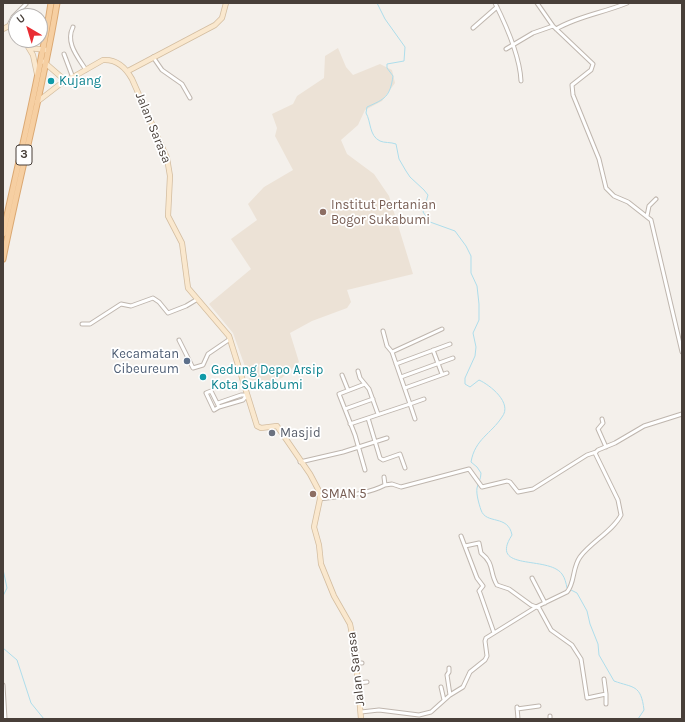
<!DOCTYPE html>
<html>
<head>
<meta charset="utf-8">
<style>
	body { margin:0 }
	#map { position:relative; width:685px; height:722px; overflow:hidden; background:#f4f0eb; font-family:Karla,sans-serif }
	canvas { display:block }
	.frame { position:absolute; inset:0; border:4px solid #483f39; pointer-events:none }
	.north { position:absolute; left:8px; top:8px; width:40px; height:40px; box-sizing:border-box; background:#fff; border:1px solid #b6b2b0; border-radius:50%; rotate:322deg; font-size:11px; font-weight:700; line-height:16px; text-align:center; color:#483f39 }
	.north::after { content:''; display:block; margin:auto; width:14px; height:18px; background:#e92d33; clip-path:polygon(50% 0,100% 100%,50% 72%,0 100%) }
</style>
</head>
<body>
<div id="map">
<canvas width="685" height="722"></canvas>
<div class="frame"></div>
<div class="north">U</div>
</div>
<script>
const context = document.querySelector('canvas').getContext('2d');
context.lineJoin = 'round';
function fillPath(path, color) { context.fillStyle = color; context.fill(path, 'evenodd'); }
function stroke(path, color, width, dash) { context.strokeStyle = color; context.lineWidth = width; context.lineCap = dash ? 'butt' : 'round'; context.setLineDash(dash || []); context.stroke(path); }
function label(font, color, halo, rows, align = 'center') {
  context.font = font + ' Karla,sans-serif'; context.lineWidth = 3.5; context.setLineDash([]); context.textBaseline = 'middle'; context.strokeStyle = halo; context.fillStyle = color; for (const [text, x, y, turn = 0] of rows) {
    context.save(); context.translate(x, y); context.rotate((+turn || 0) * Math.PI / 180); context.textAlign = isNaN(turn) ? turn : align; if (halo) context.strokeText(text, 0, 0); context.fillText(text, 0, 0); context.restore();
  }
}
fillPath(new Path2D(`
	M338 48 346 67 353 75 380 64 392 70 395 83 382 101 365 110 358 125 341 140 347 154 374 174 389 196 413 274 347 290 351 302 347 308 312 321 290 333 299 362 282 378 252 386 233 333 209 304 251 269 231 239 257 220 248 204 264 187 293 170 275 136 277 128 272 114 293 104 297 96 324 78 325 56Z`), '#ece2d6');
stroke(new Path2D(`
	M377 3 385 19 405 47 404 61 387 64V68L393 76C390 97 385 99 367 107L366 113C371 121 369 136 380 141 384 143 391 142 396 144L399 159 406 171 410 177 424 190 428 195 423 212 430 222 455 231 466 246 471 256V273L477 286 479 304V320L473 333 476 347 475 356 465 378V384L470 387 479 380C490 385 513 403 502 417 491 434 475 439 471 462L477 467 481 473C481 479 478 483 477 488 476 494 479 504 481 510 486 525 508 514 512 535 488 572 548 555 562 574 565 578 566 583 567 588L577 593 587 611 590 624 598 644 599 655 614 681C633 688 641 684 644 710L638 719
	M3 533V537
	M3 569 7 588 3 596
	M3 648 17 660 31 703 44 719`), '#adddeb', 1);
const street = new Path2D(`
	M495 3C506 25 520 56 521 81
	M537 3 553 26 593 64 591 70 572 85 573 95 599 159 606 188 614 196 628 202 651 220 682 352
	M9 25 13 17 26 4
	M73 27C65 43 78 57 86 70
	M473 28 497 7
	M556 29C578 16 603 13 627 3
	M506 49 533 33 553 26
	M64 54 73 78
	M153 57 162 70 182 84 190 98
	M647 216 649 206 656 199
	M82 324H90L121 304 131 306 153 298 159 302 168 313 186 306 196 300
	M383 331 387 346 392 352 410 404 368 418 380 458 383 460 400 454 405 468
	M179 340 193 368 203 365 208 354 230 339
	M433 350 442 374
	M392 352 442 329
	M396 364 450 344
	M358 371 360 378 369 389 378 414
	M342 375 348 390
	M401 377 453 358
	M365 384 339 394 355 435 365 470
	M405 388 447 373
	M211 391 219 407 214 410 206 393Z
	M218 403 241 395H247
	M219 407 243 400 247 395
	M345 409 373 399
	M415 419 410 404 424 399
	M602 419 603 423 598 429 606 447
	M350 424 368 418
	M300 462 343 452 387 438
	M385 485 392 484 401 487 469 469 482 487 507 481 510 482 518 492 533 489 587 455 596 452
	M320 499C341 496 366 495 385 485L384 477
	M461 536 477 578 483 586 479 591 480 593 494 633
	M465 546 479 543 481 553C495 564 489 572 497 585L509 589 531 605 539 608 551 630 572 645 581 659 587 698 606 694V704
	M532 578 545 603
	M356 663H362
	M449 668V672L447 675 450 695
	M604 679 606 694
	M358 683 367 682
	M3 685 5 719
	M441 687 444 700
	M517 707 518 719
	M517 709 539 706
	M361 712 379 710 419 715 431 712 450 695 463 687 470 672 485 660 487 656 485 641 486 638 536 607 567 592C575 583 572 568 580 557 591 542 613 531 621 515L618 500 595 453 598 450 615 443 644 426 682 414
	M550 716V719`);
const secondary = new Path2D(`
	M3 29 11 25 16 30
	M24 40 33 55 37 74
	M30 48 46 50
	M44 62 67 82
	M128 71 215 25 222 18 226 3
	M37 102 59 85 103 60C117 59 126 68 132 79L167 158 170 176 168 216 182 243 188 288 229 336 257 426 261 428 277 426 310 474 319 491 320 499 314 527 319 545 321 564 334 596 350 624 355 649 361 719`);
const primary = new Path2D(`
	M3 234C19 157 39 81 51 3
	M3 259C20 173 43 89 57 3`);
stroke(street, '#bfb6ae', 5);
stroke(secondary, '#d3bda0', 6);
stroke(primary, '#dba872', 7);
stroke(street, '#fff', 3);
stroke(secondary, '#fae8ce', 4.5);
stroke(primary, '#f6cfa2', 5);
for (const [x, y, r, color] of [
	[51,81,4,"#0f9aa8"],
	[323,212,4,"#8d6e63"],
	[187,361,4,"#5c6f8a"],
	[203,377,4,"#0f9aa8"],
	[272,433,4,"#6b7280"],
	[313,494,4,"#8d6e63"]
]) { const dot = new Path2D(); dot.arc(x, y, r, 0, 2 * Math.PI); context.fillStyle = color; context.fill(dot); stroke(dot, '#fff', 1.5); }
for (const [x, y, w] of [
	[24,155,16]
]) { const box = new Path2D(); box.roundRect(x - w / 2, y - 10, w, 20, 3); context.fillStyle = '#fff'; context.fill(box); stroke(box, '#483f39', 1); }
label('bold 12px', '#483f39', null, [
	["3",24,155]
]);
label('13px', '#0d838f', '#fff', [
	["Kujang",59,81],
	["Gedung Depo Arsip",211,370],
	["Kota Sukabumi",211,385]
], 'left');
label('13px', '#483f39', '#fff', [
	["Jalan Sarasa",153,128,68],
	["Jalan Sarasa",356,669,-97]
]);
label('13px', '#785e54', '#fff', [
	["Institut Pertanian",331,205],
	["Bogor Sukabumi",331,220],
	["SMAN 5",321,494]
], 'left');
label('13px', '#4e5e75', '#fff', [
	["Kecamatan",179,354],
	["Cibeureum",179,369]
], 'right');
label('13px', '#5b616d', '#fff', [
	["Masjid",280,433]
], 'left');
</script>
</body>
</html>
